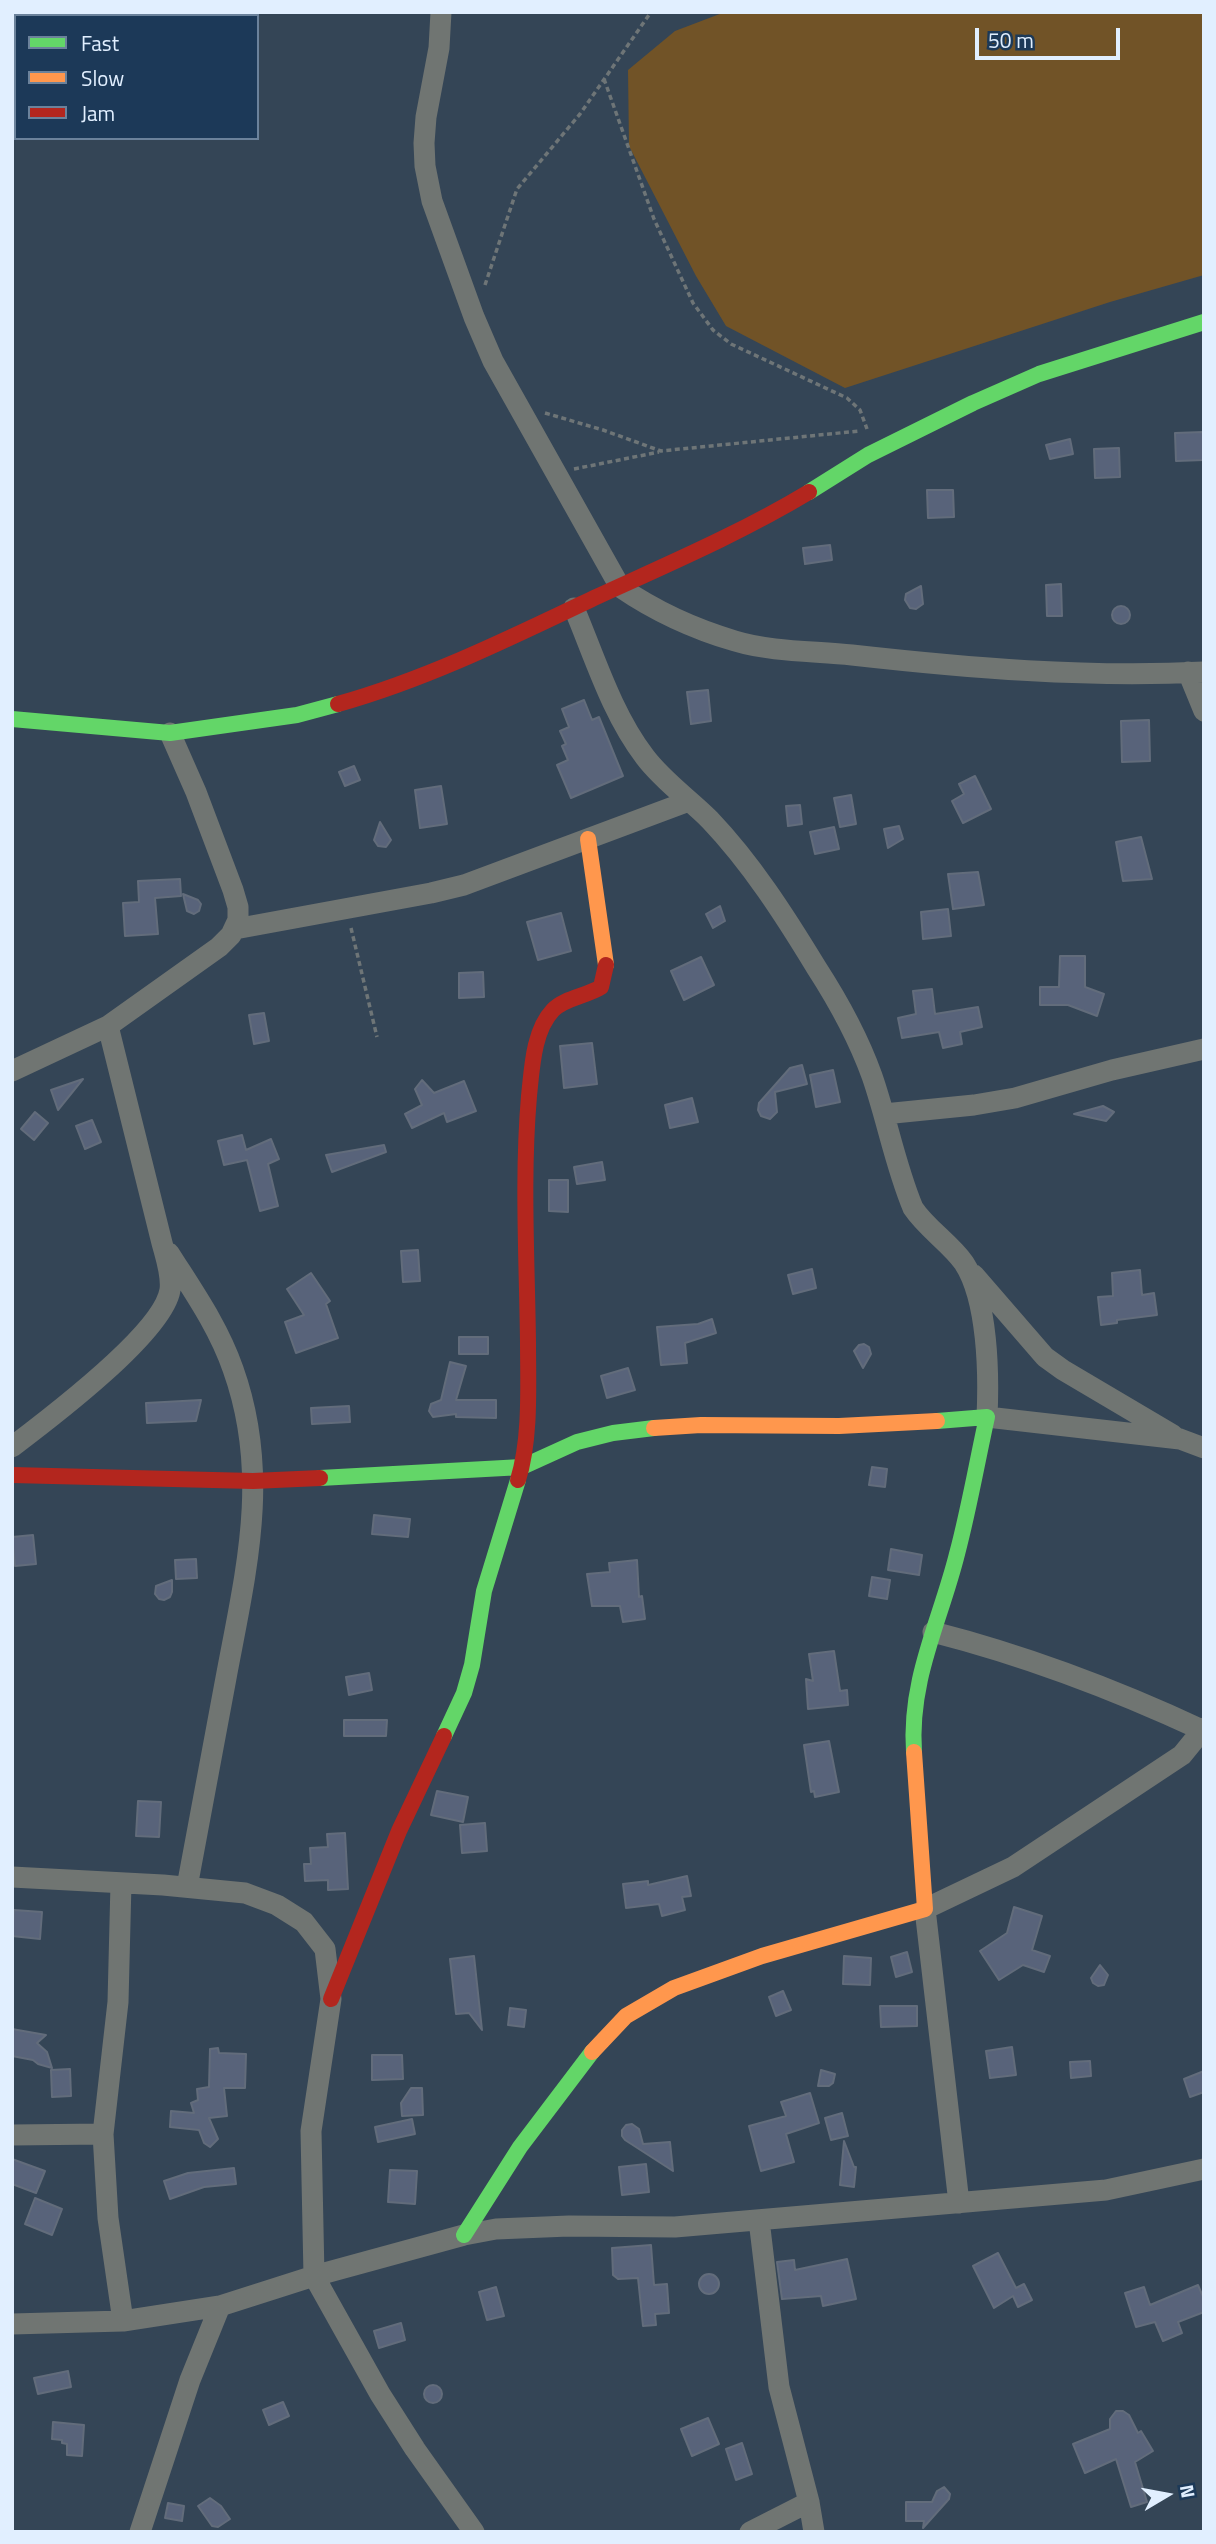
<!DOCTYPE html>
<html>
<head>
<meta charset="utf-8">
<style>
	body { margin:0 }
	#map { position:relative; width:1216px; height:2544px; overflow:hidden; background:#344556; font-family:"Titillium Web",sans-serif }
	canvas { display:block }
	.frame { position:absolute; inset:0; border:14px solid #e1efff; pointer-events:none }
	.legend { position:absolute; left:14px; top:14px; width:245px; height:126px; box-sizing:border-box; background:#1c3958; border:2px solid #6b829b; margin:0; padding:9px 12px; list-style:none; font-size:21px; color:#e1efff }
	.legend li { display:flex; align-items:center; gap:14px; height:35px }
	.legend b { width:35px; border:2px solid #6b829b }
	.north { position:absolute; left:1132px; top:2460px; width:70px; height:70px; -webkit-text-stroke:5px #1c3958; paint-order:stroke; rotate:80deg; font-size:19px; font-weight:700; line-height:28px; text-align:center; color:#e1efff }
	.north::after { content:''; display:block; margin:auto; width:24px; height:32px; background:#e1efff; clip-path:polygon(50% 0,100% 100%,50% 72%,0 100%) }
	.scale { position:absolute; left:975px; top:28px; width:145px; height:32px; box-sizing:border-box; border:4px solid #e1efff; border-top:0; padding-left:9px; font-size:21px; line-height:24px; white-space:nowrap; color:#e1efff; -webkit-text-stroke:5px #1c3958; paint-order:stroke }
</style>
</head>
<body>
<div id="map">
<canvas width="1216" height="2544"></canvas>
<div class="frame"></div>
<ul class="legend">
<li><b style="height:9px;background:#63d668"></b>Fast</li>
<li><b style="height:9px;background:#ff974d"></b>Slow</li>
<li><b style="height:9px;background:#b3261e"></b>Jam</li>
</ul>
<div class="north">N</div>
<div class="scale">50 m</div>
</div>
<script>
const context = document.querySelector('canvas').getContext('2d');
context.lineJoin = 'round';
function fillPath(path, color) { context.fillStyle = color; context.fill(path, 'evenodd'); }
function stroke(path, color, width, dash) { context.strokeStyle = color; context.lineWidth = width; context.lineCap = dash ? 'butt' : 'round'; context.setLineDash(dash || []); context.stroke(path); }
fillPath(new Path2D(`
	M725 12H1204V275L1110 302 845 388 726 326 696 276 629 146 628 70 675 31Z`), '#715327');
const building = new Path2D(`
	M1203 432 1204 460 1176 461 1175 433Z
	M1070 439 1073 454 1050 459 1046 445Z
	M1119 448 1120 477 1095 478 1094 449Z
	M927 490H953L954 517 928 518Z
	M830 545 832 560 805 564 803 548Z
	M1061 584 1062 616H1047L1046 585Z
	M921 586 923 604 916 609 910 608 905 600 906 594Z
	M1112 615a9 9 0 1 1 18 0a9 9 0 1 1-18 0Z
	M708 690 711 721 691 724 687 692Z
	M584 700 592 720 599 717 623 776 571 798 557 765 568 760 562 746 566 744 560 731 569 727 562 709Z
	M1149 720 1150 761 1122 762 1121 721Z
	M354 766 360 780 345 786 339 772Z
	M975 776 991 809 963 823 952 801 964 794 959 784Z
	M441 786 447 824 420 828 415 790Z
	M851 795 856 824 840 827 834 798Z
	M800 805 802 824 788 826 786 806Z
	M380 822 391 840 386 847 378 846 374 840Z
	M899 826 903 839 888 848 884 829Z
	M834 827 839 849 815 854 810 832Z
	M1141 837 1152 879 1123 881 1116 842Z
	M978 872 984 905 953 909 948 874Z
	M180 879 181 896 155 898 158 934 125 936 123 903 139 902 138 881Z
	M183 894 198 900 201 904 199 911 194 914 187 911Z
	M720 906 725 921 713 928 706 914Z
	M948 909 951 936 923 939 921 912Z
	M561 913 571 951 538 960 527 922Z
	M1060 956H1085V987L1104 994 1097 1016 1068 1005H1040V987H1059Z
	M701 957 714 985 684 1000 671 971Z
	M483 972 484 997 459 998V973Z
	M932 989 935 1014 978 1007 982 1027 960 1032 962 1044 943 1048 939 1032 902 1038 898 1018 916 1014 913 991Z
	M264 1013 269 1041 254 1044 249 1015Z
	M592 1043 597 1084 564 1088 560 1046Z
	M802 1065 807 1084 775 1092 777 1112 770 1119 761 1116 758 1110 759 1103 790 1068Z
	M833 1070 840 1102 816 1107 810 1075Z
	M83 1079 58 1110 51 1090Z
	M422 1080 434 1093 464 1081 476 1111 447 1122 444 1113 412 1128 405 1114 422 1105 415 1089Z
	M692 1098 698 1122 670 1128 665 1105Z
	M1103 1106 1114 1112 1106 1121 1074 1114Z
	M35 1112 48 1123 34 1140 21 1129Z
	M92 1120 101 1142 85 1149 76 1126Z
	M242 1135 246 1150 271 1139 279 1159 268 1164 278 1206 260 1211 247 1160 224 1165 218 1141Z
	M384 1145 386 1152 332 1172 326 1155Z
	M602 1162 605 1180 577 1184 574 1167Z
	M549 1180H568V1212L549 1211Z
	M418 1250 420 1281 403 1282 401 1251Z
	M812 1269 816 1288 793 1294 788 1275Z
	M1140 1270 1142 1295 1154 1293 1157 1315 1117 1320V1323L1101 1325 1098 1297 1113 1296 1112 1273Z
	M311 1273 330 1301 326 1304 338 1338 296 1353 285 1322 304 1315 287 1289Z
	M712 1319 716 1333 685 1343 687 1363 661 1365 657 1327 698 1324Z
	M459 1337H488V1354H459Z
	M864 1344 869 1347 871 1354 863 1368 854 1351 859 1345Z
	M450 1362 466 1366 456 1400H496V1418L456 1417V1414L433 1417 429 1411 431 1404 441 1400Z
	M628 1368 635 1390 607 1398 601 1376Z
	M201 1400 196 1421 147 1423 146 1403Z
	M349 1406 350 1422 312 1424 311 1408Z
	M872 1467 887 1469 885 1487 869 1485Z
	M374 1515 410 1519 408 1537 372 1534Z
	M33 1535 36 1564 15 1566 12 1537Z
	M891 1549 922 1555 919 1575 888 1570Z
	M196 1559 197 1578 176 1579 175 1560Z
	M637 1560 639 1597 642 1596 645 1619 623 1622 620 1606H592L587 1574 610 1572 609 1563Z
	M872 1577 890 1580 887 1599 869 1596Z
	M172 1580V1592L170 1597 164 1600 159 1599 155 1594 156 1586Z
	M834 1651 840 1691 847 1690 848 1705 808 1709 806 1679 813 1681 809 1654Z
	M369 1673 372 1690 349 1695 346 1677Z
	M344 1720H387L386 1736H344Z
	M829 1741 839 1792 815 1797 814 1791 811 1792 804 1745Z
	M437 1791 468 1797 463 1822 431 1815Z
	M138 1801 161 1802 159 1837 136 1836Z
	M485 1823 487 1851 462 1853 460 1825Z
	M345 1833 348 1889 328 1890V1880L305 1881 304 1864H311L310 1848 328 1847 327 1834Z
	M687 1876 691 1896 682 1897 685 1910 662 1916 659 1904 626 1908 623 1884 648 1881V1885Z
	M1014 1907 1042 1916 1032 1950 1050 1956 1044 1972 1023 1965 999 1980 980 1951 1007 1933Z
	M14 1910 42 1912 40 1939 12 1936Z
	M907 1952 912 1972 896 1977 891 1957Z
	M474 1956 482 2030 469 2013 456 2014 450 1959Z
	M844 1956 871 1958 870 1985 843 1984Z
	M1100 1965 1108 1975 1104 1985 1098 1986 1093 1983 1091 1978Z
	M783 1991 791 2010 776 2016 769 1997Z
	M880 2006H917V2026L881 2027Z
	M510 2008 526 2010 524 2027 508 2025Z
	M12 2029 46 2035 37 2043 47 2052 52 2068 38 2064 33 2060 12 2056Z
	M1012 2047 1016 2075 990 2078 986 2051Z
	M218 2048 219 2053 246 2054 245 2088H224L227 2116 209 2118 218 2139 210 2147 204 2143 199 2130 170 2127 171 2111 194 2113 191 2103 198 2100 197 2089 209 2087 210 2049Z
	M372 2055H402L403 2079 372 2080Z
	M1090 2061 1091 2076 1071 2078 1070 2062Z
	M70 2069 71 2096 52 2097 51 2070Z
	M821 2070 835 2074 833 2083 829 2086H818Z
	M1204 2071V2092L1190 2097 1184 2079Z
	M411 2088H422L423 2115 402 2116 401 2103Z
	M810 2093 819 2123 786 2134 794 2162 761 2171 749 2126 786 2116 781 2102Z
	M842 2113 848 2136 831 2140 825 2118Z
	M412 2119 415 2134 378 2142 375 2127Z
	M632 2124 639 2129 643 2144 670 2142 673 2171 625 2140 622 2136V2130L626 2125Z
	M844 2141 854 2167H856L854 2187 840 2185Z
	M12 2159 45 2171 36 2193 12 2184Z
	M646 2164 649 2192 622 2195 619 2167Z
	M234 2168 236 2184 204 2187 170 2199 164 2181 188 2173Z
	M390 2170 417 2171 415 2204 388 2202Z
	M35 2198 62 2209 52 2235 25 2224Z
	M651 2245 654 2285 667 2284 669 2313 655 2314 656 2325 643 2326 638 2278 618 2279 613 2275 612 2248Z
	M998 2253 1016 2288 1024 2284 1032 2300 1018 2307 1013 2296 994 2308 973 2266Z
	M847 2259 856 2299 823 2306 821 2296 782 2299 777 2262 794 2260 795 2270Z
	M699 2284a10 10 0 1 1 20 0a10 10 0 1 1-20 0Z
	M1198 2285 1204 2299V2312L1178 2322 1182 2333 1163 2341 1155 2322 1136 2327 1125 2293 1144 2287 1150 2305Z
	M496 2287 504 2316 487 2320 479 2292Z
	M401 2323 405 2340 379 2348 374 2331Z
	M68 2371 71 2387 38 2394 34 2378Z
	M424 2394a9 9 0 1 1 18 0a9 9 0 1 1-18 0Z
	M283 2402 289 2416 269 2425 263 2410Z
	M1116 2411H1123L1129 2415 1138 2433 1141 2431 1153 2451 1135 2462 1147 2502 1131 2507 1116 2459 1085 2473 1073 2444 1110 2429V2419Z
	M708 2418 719 2444 692 2456 681 2429Z
	M53 2422 84 2425 82 2456 67 2455V2444L62 2443V2440L52 2439Z
	M742 2443 752 2474 736 2480 726 2449Z
	M944 2487 950 2494 949 2499 923 2528 924 2521H906V2502H932L937 2491Z
	M210 2498 221 2506 230 2519 218 2527 212 2526 198 2506Z
	M168 2503 184 2506 182 2521 165 2518Z`);
fillPath(building, '#58637a');
stroke(building, '#626c7b', 2);
stroke(new Path2D(`
	M604 79 654 219 693 303 713 330 731 344 847 398 860 410 867 429
	M485 285 517 189 580 114 651 12
	M545 413 603 430 661 451 859 431
	M574 469 659 452
	M351 928 377 1037`), '#6e7577', 3.5, [5, 3.5]);
stroke(new Path2D(`
	M441 12 439 48 426 117 424 143 425 166 432 201 474 317 493 361 620 587C655 611 694 629 735 641 771 652 815 651 852 655 968 668 1087 678 1204 672
	M574 608C595 658 612 714 645 757 663 781 689 799 710 820 751 863 785 916 816 967 838 1001 858 1037 872 1076 887 1119 895 1165 913 1208 927 1229 950 1243 964 1263 988 1300 989 1374 987 1417L1180 1439 1204 1448
	M1188 672 1204 711
	M235 929 431 893 464 885 689 801
	M12 1071 108 1026
	M884 1114 974 1105 1015 1098 1112 1070 1204 1049
	M169 1253C193 1291 218 1326 233 1369 271 1475 246 1571 226 1678 213 1747 200 1817 187 1887
	M974 1275 1045 1357 1063 1370 1173 1435
	M12 1447C49 1419 163 1333 170 1290 172 1275 166 1258 162 1243L108 1026 219 947 231 935 238 920V907L233 890 196 792 170 733
	M933 1632C1027 1656 1114 1689 1202 1730
	M12 1877 163 1885 245 1893 277 1905 304 1922 325 1949 331 1999 311 2131 314 2276 380 2394 415 2449 474 2532
	M121 1883 118 2002 103 2134 108 2218 123 2321
	M12 2135 103 2134
	M959 2203 925 1909 1013 1867 1182 1755 1204 1728
	M759 2220 779 2387 809 2502 814 2532
	M12 2324 123 2321 220 2306 314 2276 464 2235 496 2229 569 2226 675 2227 1106 2190 1204 2169
	M140 2532 190 2380 220 2306
	M750 2532 809 2502`), '#707572', 21);
stroke(new Path2D(`
	M809 492 868 455 973 403 1039 374 1204 322
	M12 719 170 733 297 715 338 704
	M320 1478 522 1467 577 1442 613 1433 654 1428
	M444 1736 464 1693 472 1665 484 1591 518 1480
	M914 1752C909 1679 940 1622 957 1554 969 1509 977 1462 987 1417L937 1421
	M464 2235 520 2147 592 2052`), '#63d668', 16);
stroke(new Path2D(`
	M588 839 606 965
	M654 1428 701 1425 839 1426 937 1421
	M592 2052 626 2016 674 1988 762 1956 925 1909 914 1752`), '#ff974d', 16);
stroke(new Path2D(`
	M338 704C427 679 510 638 594 598 666 565 741 533 809 492
	M12 1475 253 1481 320 1478
	M518 1480C531 1438 528 1385 528 1342 527 1260 522 1177 529 1096 532 1069 533 1031 553 1010 564 998 587 996 601 987L606 965
	M331 1999 399 1831 444 1736`), '#b3261e', 16);
</script>
</body>
</html>
